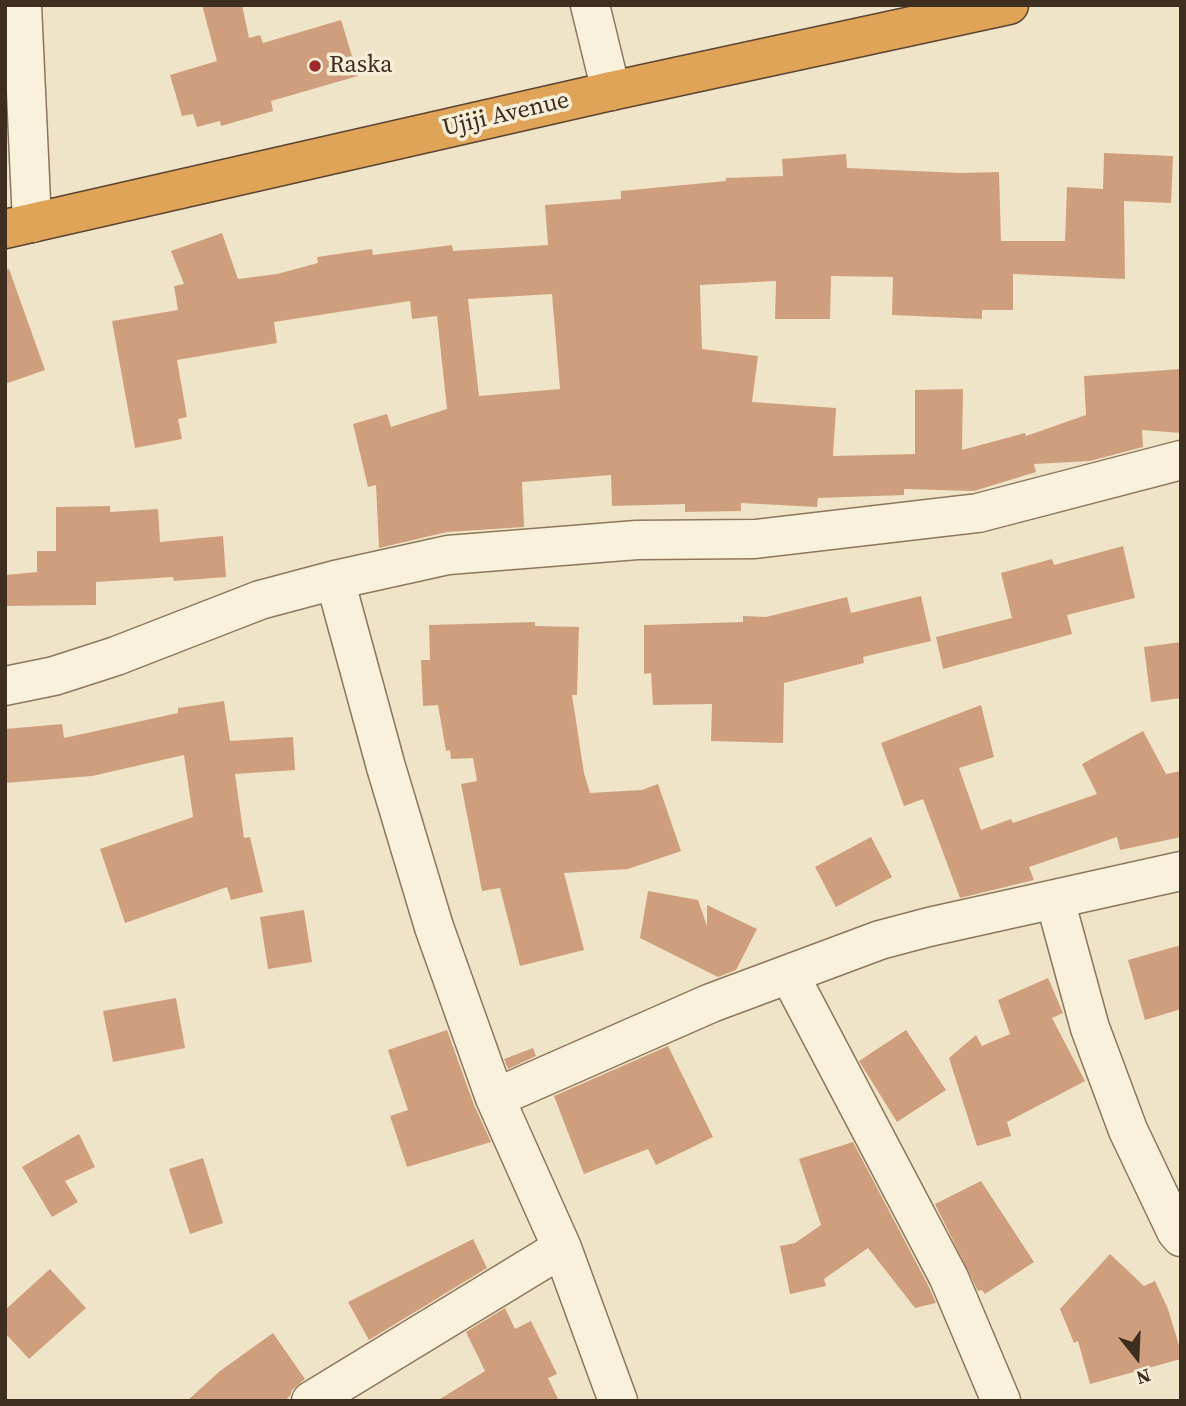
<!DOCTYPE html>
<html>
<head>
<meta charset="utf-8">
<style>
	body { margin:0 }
	#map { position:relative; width:1186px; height:1406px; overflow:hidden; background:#f0e4c8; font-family:"Source Serif 4",serif }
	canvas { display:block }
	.frame { position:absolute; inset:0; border:7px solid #3d2e20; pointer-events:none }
	.north { position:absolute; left:1102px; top:1322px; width:70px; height:70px; -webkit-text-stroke:5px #f7eed8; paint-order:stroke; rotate:162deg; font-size:19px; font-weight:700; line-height:28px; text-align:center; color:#3d2e20 }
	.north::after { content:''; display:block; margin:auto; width:24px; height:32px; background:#3d2e20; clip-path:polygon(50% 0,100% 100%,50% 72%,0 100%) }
</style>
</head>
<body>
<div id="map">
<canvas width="1186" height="1406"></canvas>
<div class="frame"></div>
<div class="north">N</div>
</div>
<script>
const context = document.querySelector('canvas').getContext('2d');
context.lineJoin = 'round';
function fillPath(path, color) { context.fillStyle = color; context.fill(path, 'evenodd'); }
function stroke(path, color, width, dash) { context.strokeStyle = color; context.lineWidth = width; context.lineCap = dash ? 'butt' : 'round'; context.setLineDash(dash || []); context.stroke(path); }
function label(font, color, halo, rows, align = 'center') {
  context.font = font + ' "Source Serif 4",serif'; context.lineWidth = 7; context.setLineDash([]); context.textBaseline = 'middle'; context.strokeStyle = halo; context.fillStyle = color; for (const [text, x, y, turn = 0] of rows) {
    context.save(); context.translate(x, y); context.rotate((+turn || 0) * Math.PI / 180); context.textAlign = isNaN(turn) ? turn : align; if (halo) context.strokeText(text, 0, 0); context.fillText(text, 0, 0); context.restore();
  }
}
fillPath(new Path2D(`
	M202 5H242L249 38 260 35 263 43 341 20 358 76 271 101 273 111 221 126 220 121 197 127 193 114 182 116 170 75 217 61Z
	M1104 153 1173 156 1171 203 1124 201 1125 279 1013 274V310H982V319L892 315 893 277 831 276 830 319H775L776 281 700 285 702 349 758 356 752 402 836 408 833 456 915 454V390L963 389 962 450 1025 433 1026 436 1086 415 1084 376 1181 369V433L1142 430 1143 447 1090 461 1034 464 1036 472 974 491 904 489V495L818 498 817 507 741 503V511L685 512V504L612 506 611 475 522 482 524 527 447 532 379 548 376 485 368 487 353 424 387 414 391 427 447 409 437 316 412 319 410 301 274 322 277 343 177 360 187 417 178 419 182 439 135 448 112 321 178 310 174 286 184 284 171 251 222 233 238 279 277 274 318 263 317 257 372 249 373 255 452 245 453 251 548 245 545 205 621 199V191L726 181V178L783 176 782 159 846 154 847 168 960 173 999 172 1001 241H1065L1067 187 1103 189ZM552 294 560 389 479 396 468 299Z
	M9 269 45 370 5 384V270Z
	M110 506V512L158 509 160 542 223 536 226 577 174 581 173 577 96 582V605L5 606V575L37 572V551H56V507Z
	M1123 546 1135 598 1067 615 1072 634 943 669 936 637 1012 618 1001 573 1052 559 1054 565Z
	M921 596 931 641 863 657 864 663 784 683 783 743 711 741 712 704 653 705 651 673 644 674V625L743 622V616L766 617 847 597 851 613Z
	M535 622V626L579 627 577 695H572L584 773 590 793 642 790 658 784 681 851 628 869 564 873 584 950 520 966 500 888 482 891 461 784 477 781 473 758 451 759 450 750 446 751 438 705 423 706 421 660H430L429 625Z
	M1181 642V698L1151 702 1144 647Z
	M224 701 230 741 293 737 295 770 235 774 244 838 250 837 263 892 231 900 227 887 125 923 100 849 193 817 184 755 92 776 5 783V729L62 724 64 738 178 713V708Z
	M981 705 994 757 959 768 981 830 1011 819 1013 823 1097 794 1082 764 1143 731 1166 774 1181 771V837L1120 850 1117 837 1029 867 1034 880 960 898 923 799 904 806 881 743Z
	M871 837 892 877 836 907 815 867Z
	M648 891 698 900 707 926V905L757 929 736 970 718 977 640 938Z
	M304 910 312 962 268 969 260 917Z
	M1181 945V1009L1145 1020 1128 960Z
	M1048 978 1063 1013 1052 1018 1085 1081 1007 1122 1011 1136 977 1146 949 1058 976 1035 982 1046 1010 1034 998 1000Z
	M176 998 185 1048 113 1062 103 1011Z
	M447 1030 474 1105 491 1142 407 1167 390 1116 408 1110 388 1050Z
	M906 1030 946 1090 897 1122 859 1061Z
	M668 1046 713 1137 656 1165 648 1149 584 1174 554 1096Z
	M533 1048 536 1056 508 1069 504 1059Z
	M79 1134 95 1167 65 1181 78 1202 52 1217 22 1167Z
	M853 1142 929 1287 936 1303 915 1308 868 1248 824 1279 826 1286 790 1294 780 1246 795 1243 821 1225 799 1159Z
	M203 1158 223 1223 190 1234 169 1169Z
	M981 1181 1034 1262 985 1294 982 1290 978 1291 935 1204Z
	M473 1239 487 1268 369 1340 348 1302Z
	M1110 1254 1144 1286 1155 1281 1168 1309 1181 1352V1359L1090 1384 1078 1341 1074 1343 1060 1309Z
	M50 1269 86 1308 29 1359 5 1333V1310Z
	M505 1308 515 1329 531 1321 557 1374 548 1378 559 1401H437L485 1371 466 1332Z
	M273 1333 305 1379 292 1390 290 1396 284 1401H187L220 1371Z`), '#cf9f7d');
const minor = new Path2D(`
	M22 5 32 223
	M590 5 611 91
	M335 580 386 767 434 927 495 1098 562 1248 618 1401
	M5 686 54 676 116 656 260 600 335 580 448 555 637 540 755 539 978 513 1181 460
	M1055 900 1090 1028 1128 1130 1176 1231 1181 1237
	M789 974 949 1278 1001 1401
	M495 1098 711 1003 880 940 929 927 1181 871
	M311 1401 562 1248`);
const highway = new Path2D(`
	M5 229 611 91 1009 5`);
stroke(minor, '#8d765c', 41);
stroke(highway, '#5b4430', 41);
stroke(minor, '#faf1dc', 38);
stroke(highway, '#e0a458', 38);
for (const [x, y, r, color] of [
	[315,66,7,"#9e2a2b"]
]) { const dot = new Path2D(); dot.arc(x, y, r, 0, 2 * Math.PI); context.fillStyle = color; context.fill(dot); stroke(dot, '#f7eed8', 2.5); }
label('24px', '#3d2e20', '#f7eed8', [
	["Raska",329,66]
], 'left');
label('24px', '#3d2e20', '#f7eed8', [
	["Ujiji Avenue",506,115,-13]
]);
</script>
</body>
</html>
